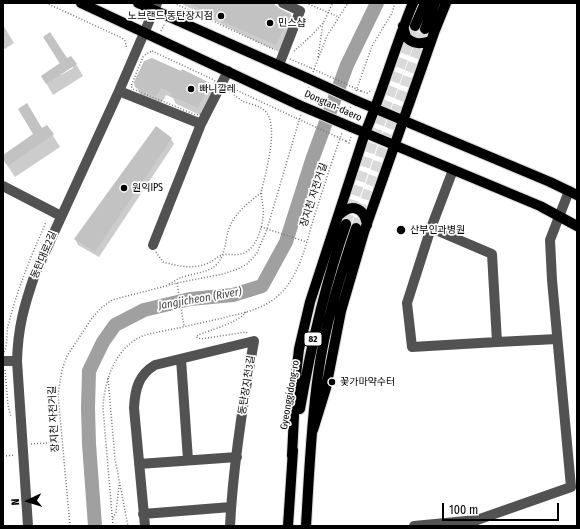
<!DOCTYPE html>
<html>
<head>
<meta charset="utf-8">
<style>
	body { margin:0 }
	#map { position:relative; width:580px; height:529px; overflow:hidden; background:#fff; font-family:"Fira Sans Condensed",sans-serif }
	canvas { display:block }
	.frame { position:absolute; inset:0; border:4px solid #000; pointer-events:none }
	.north { position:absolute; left:8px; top:481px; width:40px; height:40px; -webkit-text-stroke:3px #fff; paint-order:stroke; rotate:266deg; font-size:11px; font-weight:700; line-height:16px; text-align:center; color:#000 }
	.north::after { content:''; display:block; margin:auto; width:14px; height:18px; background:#000; clip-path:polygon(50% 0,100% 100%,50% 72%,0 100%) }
	.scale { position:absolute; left:442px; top:503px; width:117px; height:18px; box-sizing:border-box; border:2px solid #000; border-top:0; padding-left:5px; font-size:12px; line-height:14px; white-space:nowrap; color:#000; -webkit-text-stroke:3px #fff; paint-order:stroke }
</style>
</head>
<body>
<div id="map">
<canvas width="580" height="529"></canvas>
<div class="frame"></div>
<div class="north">N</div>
<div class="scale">100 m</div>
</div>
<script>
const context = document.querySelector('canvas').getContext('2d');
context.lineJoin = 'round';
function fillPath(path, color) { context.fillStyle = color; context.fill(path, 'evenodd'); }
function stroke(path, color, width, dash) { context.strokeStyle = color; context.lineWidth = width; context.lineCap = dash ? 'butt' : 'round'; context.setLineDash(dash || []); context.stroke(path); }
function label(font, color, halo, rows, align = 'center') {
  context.font = font + ' "Fira Sans Condensed","Noto Sans KR",sans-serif'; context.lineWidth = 3.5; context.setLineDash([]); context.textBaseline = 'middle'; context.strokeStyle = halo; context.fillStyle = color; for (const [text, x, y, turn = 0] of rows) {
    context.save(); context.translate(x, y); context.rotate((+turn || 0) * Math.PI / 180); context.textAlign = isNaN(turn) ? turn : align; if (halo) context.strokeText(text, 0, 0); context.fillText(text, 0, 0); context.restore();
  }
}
fillPath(new Path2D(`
	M180 3H270L291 15 295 23 280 52 253 40Z
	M3 25 14 43 3 50Z
	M44 37 67 60 76 64 83 76 53 95 42 76 60 64ZM73 65V68L61 75 60 74Z
	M210 83 214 91 202 116 176 104 173 98 166 95 163 101 160 103 141 95 136 87Z
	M47 126 60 147 15 177 3 159V156Z
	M171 139 174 144 99 257 78 245 75 239Z`), '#0003');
stroke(new Path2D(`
	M95 526 89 444 88 408 89 371 103 342 115 325 144 310 190 299 233 295 262 286 286 242 312 160 347 65 377 3`), '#a0a0a0', 14);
fillPath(new Path2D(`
	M189 3H273L280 9 291 14 276 45 226 23Z
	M50 32 67 58 71 56 77 64 46 84 41 76 60 63 43 37Z
	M152 58 181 71 182 69 210 83 198 108 170 96 172 93 161 88 159 93 155 96 135 87 134 82 144 61Z
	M27 103 42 128 47 125 54 134 8 166 3 160V155L33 134 18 109Z
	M156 126 172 138 95 252 74 239Z`), '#c2c2c2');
stroke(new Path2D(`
	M346 224 374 139 415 26
	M356 228 385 141 425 29`), '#d9d9d9', 10, [10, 5]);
const major = new Path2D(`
	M81 3 299 105
	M138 3 307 78
	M403 26 406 37C414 45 421 44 431 41
	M415 26 425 3
	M425 29 435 3
	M357 101 550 182 577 195
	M351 127 540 206 577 226
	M339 215C352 203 364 207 367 225
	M300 409C311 346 325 284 346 224
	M313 430 326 388 341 311 364 232 435 30 446 3
	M292 456 296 375 299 349 310 302 365 133C383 91 395 46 413 3
	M288 526 293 450
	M306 526C309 476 311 424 318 375 325 324 340 276 356 228`);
stroke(major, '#dbdbdb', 12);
stroke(new Path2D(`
	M46 3 122 38 125 41 127 49
	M174 3 275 50
	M306 3 339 17
	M161 31 165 23
	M152 51 214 80 217 84 202 114 196 115 133 89 131 86 143 57 146 54Z
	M294 51C304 43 314 33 323 23 325 20 330 8 333 3
	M318 57 323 23
	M290 59 311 68
	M313 72 327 36 348 3
	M228 90H236L296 118
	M356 91 372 46 392 13 395 3
	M361 91 367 93 372 90
	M305 99 309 87
	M347 116 351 106
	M356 120 359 112
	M346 141 349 143 351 137
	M261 227 307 242
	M156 252 163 262C178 266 194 270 208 263 213 261 217 257 222 255 229 253 237 257 246 252 256 247 262 228 263 217 264 209 262 201 261 193
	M177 283 184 326
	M169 284C173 282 176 280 180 278 189 274 207 273 215 266 227 255 224 240 230 226 236 212 249 202 261 193 265 175 280 125 265 111 259 105 249 104 242 101 240 99 237 97 234 95
	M246 312C238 323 210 330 198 335L196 337 201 339 246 332 248 334
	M4 352C8 345 6 334 8 326 17 290 31 256 46 222
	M5 370 8 405 11 417
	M108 378 115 459 128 526
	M31 444 61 442
	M3 456 15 455
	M113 518 116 512 119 485
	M70 526 58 394 62 370 67 356 92 318 101 308 112 300 177 283 223 274 238 269 247 264 257 253 267 229 301 114
	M113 526 103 408C104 384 113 354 135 340 145 333 161 332 173 329 193 325 214 320 235 315 252 311 268 306 281 293 303 270 307 237 317 208 325 183 333 158 342 133`), '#747474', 1.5, [1, 2]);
stroke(new Path2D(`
	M279 65 300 11 283 3
	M119 91 201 124
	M3 186 61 216
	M431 228 492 254 497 342 412 347 407 303 431 228 453 170
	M153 245 201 124 228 71
	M497 342 557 339
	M181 359 188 460
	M3 361H17
	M139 464 237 457
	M143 514 231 507
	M28 526 17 361C18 327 24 306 35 274L119 91 157 3
	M145 526 134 408C135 390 138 375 155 365L254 341C243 402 233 464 230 526
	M414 526 477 520 571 487 552 280 550 240 569 191`), '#525252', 10);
stroke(major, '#000', 10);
const majorBridge = new Path2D(`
	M307 78 357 101
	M299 105 351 127`);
stroke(majorBridge, '#dbdbdb', 12, []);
stroke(new Path2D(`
	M311 68 361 91
	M296 118 346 141`), '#747474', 1.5, [1, 2]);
stroke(majorBridge, '#000', 10);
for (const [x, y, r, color] of [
	[221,16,4,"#000"],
	[270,23,4,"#000"],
	[191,89,4,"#000"],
	[124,188,4,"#000"],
	[401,230,5,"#000"],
	[332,382,4,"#000"]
]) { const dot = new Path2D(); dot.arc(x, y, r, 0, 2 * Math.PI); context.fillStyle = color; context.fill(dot); stroke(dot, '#fff', 1.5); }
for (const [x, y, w] of [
	[313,339,18]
]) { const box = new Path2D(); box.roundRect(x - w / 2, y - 7, w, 14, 3); context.fillStyle = '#fff'; context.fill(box); stroke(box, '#000', 1); }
label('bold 9px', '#000', null, [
	["82",313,339]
]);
label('10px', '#000', '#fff', [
	["노브랜드 동탄장지점",213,16,"right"],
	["민스샵",278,23],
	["빠니깔레",199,89],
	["원익IPS",132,188],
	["산부인과병원",410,230],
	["꽃가마약수터",340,382]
], 'left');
label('10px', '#000', '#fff', [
	["Dongtan-daero",333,106,24],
	["장지천 자전거길",314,195,-72],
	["동탄대로2길",44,255,-67],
	["동탄장지천3길",247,385,-81],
	["Gyeonggidong-ro",290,395,-80],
	["장지천 자전거길",54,419,-93]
]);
label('italic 11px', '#414141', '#fff', [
	["Jangjicheon (River)",200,299,-10]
]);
</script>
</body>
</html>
